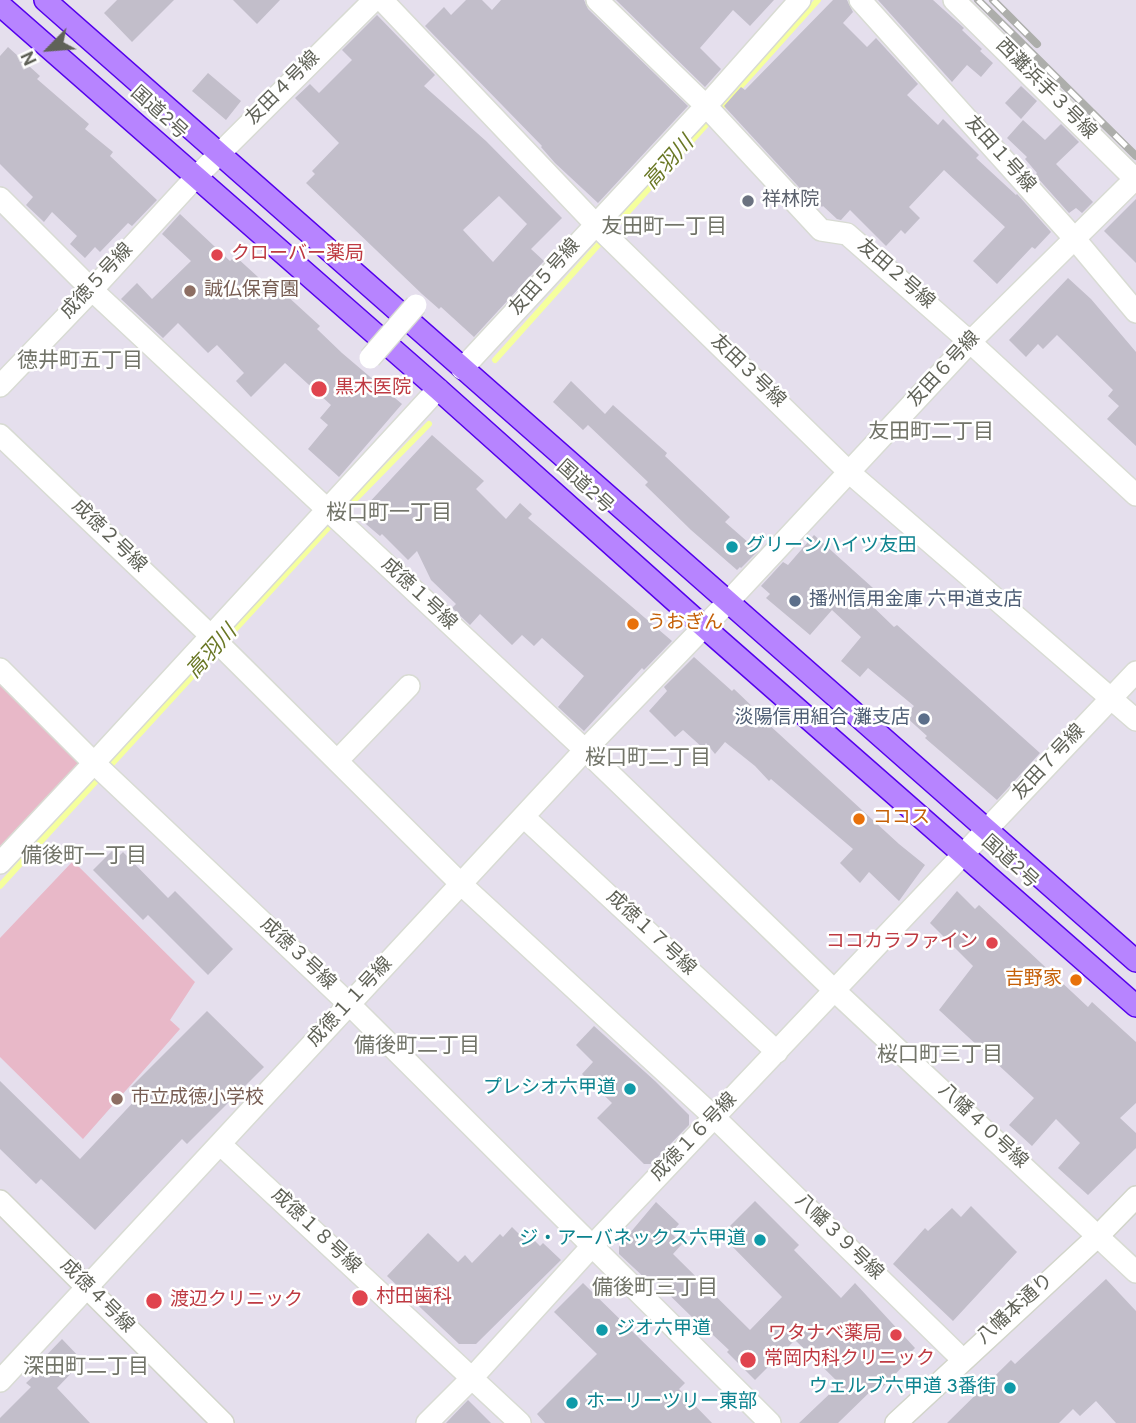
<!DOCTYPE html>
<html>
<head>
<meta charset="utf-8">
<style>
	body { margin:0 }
	#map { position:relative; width:1136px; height:1423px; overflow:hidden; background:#e5dfed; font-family:Overpass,sans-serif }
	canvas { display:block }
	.north { position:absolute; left:14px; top:14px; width:70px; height:70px; -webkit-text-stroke:5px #fff; paint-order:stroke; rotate:245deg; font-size:19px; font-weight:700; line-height:28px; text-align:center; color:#606258 }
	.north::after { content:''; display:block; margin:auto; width:24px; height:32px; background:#606258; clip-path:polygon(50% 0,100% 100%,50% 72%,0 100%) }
</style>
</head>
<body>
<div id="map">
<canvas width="1136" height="1423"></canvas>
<div class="north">N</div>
</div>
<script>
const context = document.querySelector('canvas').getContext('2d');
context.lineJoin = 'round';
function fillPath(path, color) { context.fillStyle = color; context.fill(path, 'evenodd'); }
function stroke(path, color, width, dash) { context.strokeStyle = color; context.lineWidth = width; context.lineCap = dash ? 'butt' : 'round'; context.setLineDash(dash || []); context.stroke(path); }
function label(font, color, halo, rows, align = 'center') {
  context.font = font + ' Overpass,"Noto Sans JP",sans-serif'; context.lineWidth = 5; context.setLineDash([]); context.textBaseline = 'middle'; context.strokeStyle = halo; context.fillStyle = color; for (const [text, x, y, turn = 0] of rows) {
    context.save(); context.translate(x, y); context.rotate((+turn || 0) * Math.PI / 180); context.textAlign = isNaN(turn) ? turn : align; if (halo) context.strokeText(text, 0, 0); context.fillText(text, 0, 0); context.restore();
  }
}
fillPath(new Path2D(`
	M0 678 76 751 78 764 0 849Z
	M73 861 195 982 170 1020 180 1029 83 1139 0 1057V938Z`), '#e8b8c8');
stroke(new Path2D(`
	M495 360 818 0
	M0 886 339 516 429 424`), '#f5ff9d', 6);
fillPath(new Path2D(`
	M117 0H174L132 42 104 13Z
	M233 0H280L257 24Z
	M466 0H482L492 10 501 0H584L588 9 688 106 598 203 555 163 541 147 542 146 425 26 444 7 451 15Z
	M616 0H774L750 26 733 10 700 48 721 69 705 87Z
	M833 0H847L853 12 843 23 867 47 876 38 918 84 907 95 938 125 943 119 979 155 976 158 1016 195 1017 194 1051 232 1035 249 1032 247 997 284 973 261 1005 227 944 170 909 207 920 218 905 234 901 230 886 246 850 210 841 220 837 219 823 206 822 207 811 196 809 198 724 106 741 87 745 90Z
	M878 0H933L964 28 962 30 982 49 980 51 993 63 981 77 967 65 952 82Z
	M377 15 435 75 424 86 486 141 562 218 531 249 544 261 474 337 441 307 439 309 422 294 306 183 315 174 312 171 339 143 295 98 310 84 319 93 352 60 342 50ZM499 196 527 224 493 262 463 230Z
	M8 47 40 76 37 79 89 124 85 129 113 152 110 156 157 200 132 226 128 223 100 252 95 247 85 258 70 244 77 236 52 212 44 222 26 205 33 197 0 164V56Z
	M208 73 241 101 226 120 192 91Z
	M1021 86 1037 101 1021 119 1005 103Z
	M1023 120 1045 140 1061 124 1079 142 1056 164 1093 202 1082 213 1076 208 1069 213 1035 175 1037 173 1025 159 1027 157 1007 138Z
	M1136 199V263L1104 231Z
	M180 214 230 261 235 256 281 298 285 294 320 326 317 329 342 353 402 404 339 477 308 449 328 425 320 418 331 405 285 363 251 397 236 381 244 373 217 345 208 353 178 323 163 338 121 299 137 283 152 299 191 261 162 234Z
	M1068 278 1091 299 1136 352V446L1107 419 1119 406 1108 396 1113 390 1057 335 1043 349 1038 344 1026 357 1009 340Z
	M571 381 605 414 613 405 667 453 665 456 730 517 725 522 758 551 741 568 740 567 737 570 691 530 645 485 648 482 588 425 583 430 553 402Z
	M432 435 484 481 476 489 506 519 520 503 532 514 528 518 672 641 644 670 642 668 584 731 558 707 584 676 542 638 534 646 522 635 512 645 480 614 470 625 452 608 456 604 431 580 417 551 408 560 382 534 380 536 360 519 365 507Z
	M814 535 873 588 864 598 894 627 897 625 1040 753 997 800 925 738 927 736 905 716 914 706 868 668 860 677 841 661 861 637 832 610 810 635 766 598 770 594 761 586 783 562 788 565Z
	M694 657 732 691 734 689 755 709 754 711 899 844 925 865 899 901 869 872 860 883 840 863 853 849 771 779 769 781 755 766 725 742 715 754 706 743 703 748 683 730 675 737 649 711 667 691 664 687Z
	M112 851 118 857 123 852 168 898 175 891 233 949 208 975 148 915 143 920 93 870Z
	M957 891 975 909 979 905 1088 1007 1092 1002 1136 1042V1103L1120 1118 1136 1133V1148L1088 1195 1058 1168 1080 1143 1056 1119 1032 1146 1009 1125 1034 1098 939 1010 973 966 930 923Z
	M207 1011 264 1067 187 1144 182 1139 95 1230 41 1179 36 1184 0 1149V1081L80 1159 139 1096 131 1087Z
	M594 1026 655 1081 689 1115V1125L651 1164H644L597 1118 612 1103 582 1074 593 1062 576 1045Z
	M755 1201 799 1245 794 1250 841 1298 855 1283 915 1348 902 1361 905 1364 879 1391 875 1387 838 1423H799L840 1384 795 1340 755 1380 727 1352 729 1350 697 1320 696 1321 651 1277 648 1281 619 1254V1246L656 1202 679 1224 671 1233 682 1244 673 1254 750 1330 782 1297 721 1235Z
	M971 1206 1017 1252 953 1321 893 1264 925 1228 928 1231 952 1208 961 1217Z
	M512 1227 528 1243 532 1238 540 1246 543 1243 561 1260 476 1344H459L387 1276 428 1233 458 1262 465 1255 472 1263 500 1234 503 1237Z
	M1106 1279 1136 1311V1423H1116L1096 1401 1080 1416 1073 1409 1059 1423H947L1011 1360 1015 1364Z
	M583 1283 685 1383 679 1389 712 1423H545L537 1414 597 1354 554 1312Z
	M62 1339 83 1361 57 1388 90 1423H0V1418L31 1387 26 1383 41 1369 37 1365Z
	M468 1400 491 1423H446Z`), '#c2beca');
const street = new Path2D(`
	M382 0 600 229 850 473 1136 720
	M597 0 706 106 821 230 847 234 970 342 1136 495
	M860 0 1074 238 1136 312
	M954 0 1136 180
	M0 198 92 290 585 750 835 991 1136 1272
	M462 369 706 106 800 0
	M0 386 92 290 195 178 374 0
	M438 389 94 763 350 1005 770 1423
	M0 435 211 636 462 885 714 1117 962 1359
	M0 669 94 763 0 863
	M337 761 409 686
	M524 817 777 1052
	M220 1144 520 1423
	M0 1381 585 750 727 603 970 342 1136 178
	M427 1423 472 1378 593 1245 1136 672`);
const secondary = new Path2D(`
	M0 1201 223 1423
	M896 1423 1099 1235 1136 1197`);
const highway = new Path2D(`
	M45 0 1136 961
	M0 5 438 389 704 627 1136 1006`);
stroke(street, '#d8dbd3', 24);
stroke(secondary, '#d2d5ca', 24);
stroke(highway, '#5400ec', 24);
stroke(street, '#fff', 21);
stroke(secondary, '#fff', 21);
stroke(highway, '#b784ff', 21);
const rail = new Path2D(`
	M978 0 1136 156
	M993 0 1037 44`);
stroke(rail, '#adaeab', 8);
stroke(rail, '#fff', 5, [16]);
const streetBridge = new Path2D(`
	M370 358 416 305`);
stroke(streetBridge, '#d8dbd3', 24, []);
stroke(streetBridge, '#fff', 21);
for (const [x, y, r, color] of [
	[748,201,7,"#6b7280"],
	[217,255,7,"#e0444e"],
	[190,291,7,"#8d6e63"],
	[319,389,9,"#e0444e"],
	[732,547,7,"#0f9aa8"],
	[795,601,7,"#5c6f8a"],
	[633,624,7,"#e8710a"],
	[924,719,7,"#5c6f8a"],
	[859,819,7,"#e8710a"],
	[992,943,7,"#e0444e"],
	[1076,980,7,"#e8710a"],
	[630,1089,7,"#0f9aa8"],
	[117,1099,7,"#8d6e63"],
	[760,1240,7,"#0f9aa8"],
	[360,1298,9,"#e0444e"],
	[154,1301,9,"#e0444e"],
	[602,1330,7,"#0f9aa8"],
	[896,1335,7,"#e0444e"],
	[748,1360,9,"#e0444e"],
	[1010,1388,7,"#0f9aa8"],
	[572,1403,7,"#0f9aa8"]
]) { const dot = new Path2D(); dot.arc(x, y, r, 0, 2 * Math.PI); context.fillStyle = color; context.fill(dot); stroke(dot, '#fff', 2.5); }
label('19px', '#606258', '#fff', [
	["友田４号線",284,89,-45],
	["西灘浜手３号線",1045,90,45],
	["国道2号",158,114,42],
	["友田１号線",999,155,48],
	["友田２号線",895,275,41],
	["友田５号線",546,278,-48],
	["成徳５号線",98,282,-47],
	["友田６号線",945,370,-47],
	["友田３号線",747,372,44],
	["国道2号",584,488,42],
	["成徳２号線",108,537,44],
	["成徳１号線",418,595,43],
	["友田７号線",1050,763,-47],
	["国道2号",1009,863,42],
	["成徳１７号線",650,934,43],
	["成徳３号線",297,955,43],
	["成徳１１号線",351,1003,-47],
	["八幡４０号線",982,1127,43],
	["成徳１６号線",695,1138,-46],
	["成徳１８号線",315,1232,43],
	["八幡３９号線",838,1238,44],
	["成徳４号線",96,1297,45],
	["八幡本通り",1016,1310,-42]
]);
label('19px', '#5b616d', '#fff', [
	["祥林院",762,201]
], 'left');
label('19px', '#be3a42', '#fff', [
	["クローバー薬局",231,255],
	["黒木医院",335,389],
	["ココカラファイン",978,943,"right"],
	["村田歯科",376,1298],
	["渡辺クリニック",170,1301],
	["ワタナベ薬局",882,1335,"right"],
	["常岡内科クリニック",764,1360]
], 'left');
label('19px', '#785e54', '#fff', [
	["誠仏保育園",204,291],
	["市立成徳小学校",131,1099]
], 'left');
label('19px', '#0d838f', '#fff', [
	["グリーンハイツ友田",746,547],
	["プレシオ六甲道",616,1089,"right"],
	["ジ・アーバネックス六甲道",746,1240,"right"],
	["ジオ六甲道",616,1330],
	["ウェルブ六甲道 3番街",996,1388,"right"],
	["ホーリーツリー東部",586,1403]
], 'left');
label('19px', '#4e5e75', '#fff', [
	["播州信用金庫 六甲道支店",809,601],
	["淡陽信用組合 灘支店",910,719,"right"]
], 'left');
label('19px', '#c56008', '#fff', [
	["うおぎん",647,624],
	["ココス",873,819],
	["吉野家",1062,980,"right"]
], 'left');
label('italic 21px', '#6a7825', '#fff', [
	["高羽川",670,164,-48],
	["高羽川",213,653,-48]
]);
label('21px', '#727469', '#fff', [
	["友田町一丁目",664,229],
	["徳井町五丁目",80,363],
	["友田町二丁目",931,434],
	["桜口町一丁目",389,515],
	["桜口町二丁目",648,760],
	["備後町一丁目",84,858],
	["備後町二丁目",417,1048],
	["桜口町三丁目",940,1057],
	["備後町三丁目",655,1290],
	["深田町二丁目",86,1369]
]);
</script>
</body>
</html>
